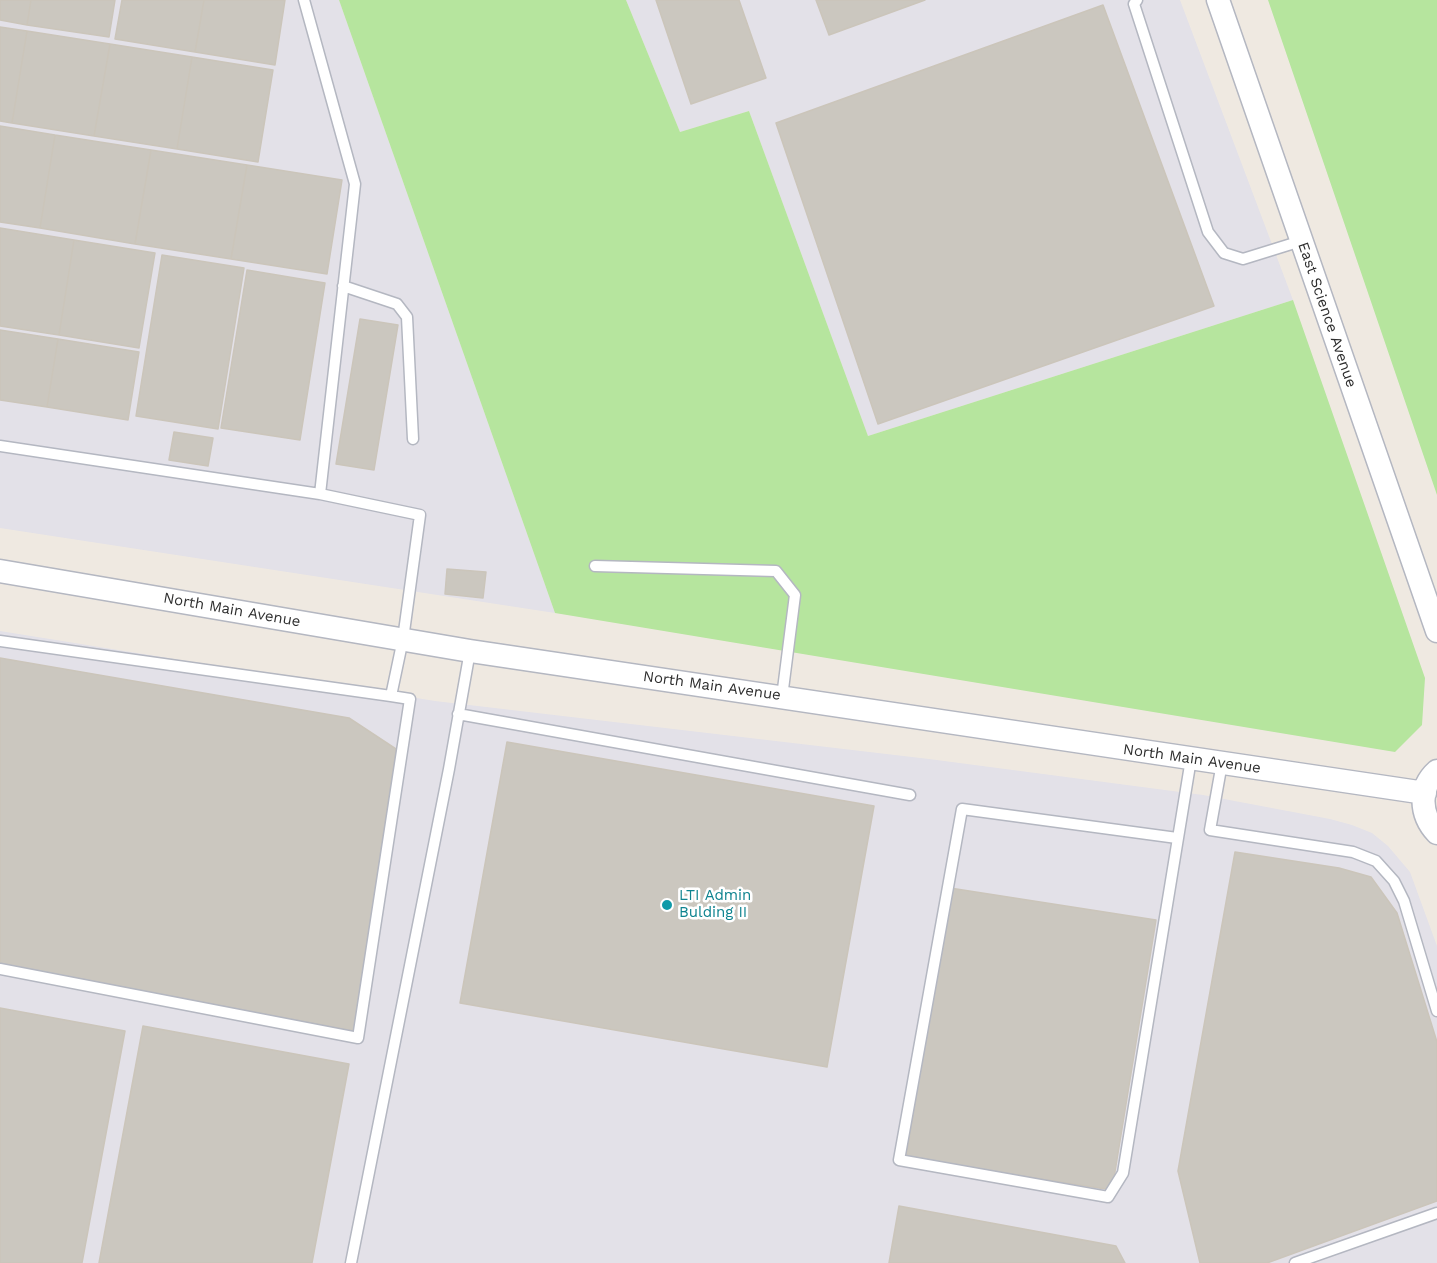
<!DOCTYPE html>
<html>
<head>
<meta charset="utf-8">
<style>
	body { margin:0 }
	canvas { display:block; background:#efe9e1 }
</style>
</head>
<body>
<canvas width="1437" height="1263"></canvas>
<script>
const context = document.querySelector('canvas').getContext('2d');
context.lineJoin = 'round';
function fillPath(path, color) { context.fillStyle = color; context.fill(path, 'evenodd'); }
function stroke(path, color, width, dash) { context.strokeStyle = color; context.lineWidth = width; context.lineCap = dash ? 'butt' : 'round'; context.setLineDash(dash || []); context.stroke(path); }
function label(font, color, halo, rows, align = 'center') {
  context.font = font + ' "Work Sans",sans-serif'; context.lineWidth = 5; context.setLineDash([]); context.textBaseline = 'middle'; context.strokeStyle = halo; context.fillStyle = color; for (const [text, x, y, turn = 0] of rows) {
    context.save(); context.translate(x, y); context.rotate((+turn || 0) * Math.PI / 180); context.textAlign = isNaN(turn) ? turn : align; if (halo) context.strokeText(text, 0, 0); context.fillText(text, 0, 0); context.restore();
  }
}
fillPath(new Path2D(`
	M0 0H339L555 613 0 528Z
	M626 0H1180L1293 300 868 436 749 111 680 132Z
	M0 631 435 701 929 759 1203 795 1330 819 1352 825 1372 833 1388 846 1410 872 1437 946V1263H0Z`), '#e3e1e8');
fillPath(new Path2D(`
	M339 0H626L680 132 749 111 868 436 1293 300 1425 678 1422 725 1395 752 555 613Z
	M1268 0H1437V495Z`), '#b6e59e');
const building = new Path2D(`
	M0 0H31L27 25 0 20Z
	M31 0H115L109 37 27 25Z
	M122 0H204L195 52 115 39Z
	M204 0H285L275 65 195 52Z
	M656 0H739L766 78 691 104Z
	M816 0H925L829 35Z
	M1103 5 1214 306 878 424 776 123Z
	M0 27 27 31 12 123 0 121Z
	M27 31 110 44 94 136 12 123Z
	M110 44 192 57 177 149 94 136Z
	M192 57 273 70 258 162 177 149Z
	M0 126 55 135 40 228 0 222Z
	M55 135 151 150 135 244 40 228Z
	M151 150 247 165 231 259 135 244Z
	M247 165 342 180 327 274 231 259Z
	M0 228 74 240 59 335 0 326Z
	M74 240 155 253 139 348 59 335Z
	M162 255 244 268 218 429 136 416Z
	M247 270 325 283 300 440 221 428Z
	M360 319 398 325 374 470 336 464Z
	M0 330 58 339 47 407 0 400Z
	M58 339 139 352 128 420 47 407Z
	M174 432 213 438 208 466 169 460Z
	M447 569 486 572 483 598 445 594Z
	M0 658 349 718 396 749 354 1031 0 964Z
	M507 742 874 806 827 1067 460 1003Z
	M1235 852 1339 868 1371 877 1397 913 1437 1042V1201L1267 1263H1200L1178 1171Z
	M950 888 1156 920 1112 1190 906 1158Z
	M0 1008 125 1031 82 1263H0Z
	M143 1026 349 1064 312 1263H99Z
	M899 1206 1116 1246 1125 1263H889Z`);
fillPath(building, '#cbc7bf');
stroke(building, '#cbc5ba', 1.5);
const service = new Path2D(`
	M304 0 355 184 320 494
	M1137 0 1134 4 1208 232 1224 253 1243 259 1301 241
	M343 286 397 304 407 317 413 439
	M0 446 320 494 420 515 403 639 391 696 0 641
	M595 566 776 571 795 595 782 697
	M458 714 910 795
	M1222 763 1210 830 1353 852 1376 861 1394 881 1404 901 1437 1011
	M1177 838 962 809 899 1160 1108 1197 1123 1173 1191 759
	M0 969 358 1038 410 699 391 696
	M351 1263 449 769 470 651
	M1295 1263 1437 1213`);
const minor = new Path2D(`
	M1218 0 1437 631
	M0 571 470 651 1425 793
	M1437 771C1418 788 1420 815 1437 833`);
stroke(service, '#b4b7c1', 13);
stroke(minor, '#b4b7c1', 25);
stroke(service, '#fff', 10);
stroke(minor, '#fff', 22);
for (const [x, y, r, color] of [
	[667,905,6,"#0f9aa8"]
]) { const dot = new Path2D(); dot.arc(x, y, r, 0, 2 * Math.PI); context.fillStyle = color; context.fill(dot); stroke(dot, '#fff', 2); }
label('15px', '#2e2e2e', '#fff', [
	["East Science Avenue",1327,315,71],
	["North Main Avenue",232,610,10],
	["North Main Avenue",712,686,8],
	["North Main Avenue",1192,759,8]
]);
label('15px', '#0d838f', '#fff', [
	["LTI Admin",679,896],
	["Bulding II",679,913]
], 'left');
</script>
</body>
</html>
